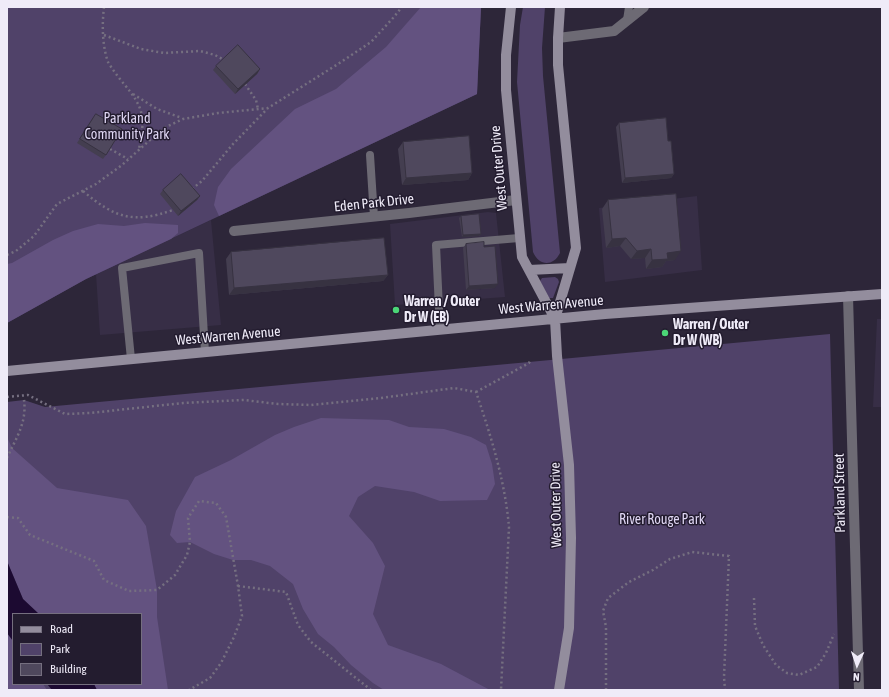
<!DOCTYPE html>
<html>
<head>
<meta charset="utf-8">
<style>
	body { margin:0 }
	#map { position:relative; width:889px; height:697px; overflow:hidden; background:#2d2639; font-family:"Asap Condensed",sans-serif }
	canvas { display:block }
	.frame { position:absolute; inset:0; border:8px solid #efebf8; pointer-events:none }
	.legend { position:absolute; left:12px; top:613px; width:130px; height:72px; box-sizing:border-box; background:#231c2f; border:1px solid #756f7f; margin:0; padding:5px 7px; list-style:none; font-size:12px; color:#efebf8 }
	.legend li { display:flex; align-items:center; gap:8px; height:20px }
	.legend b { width:20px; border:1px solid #756f7f }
	.north { position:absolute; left:837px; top:645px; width:40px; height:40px; -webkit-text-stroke:3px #231c2f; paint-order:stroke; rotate:183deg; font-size:11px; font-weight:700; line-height:16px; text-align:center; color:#efebf8 }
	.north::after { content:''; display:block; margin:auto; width:14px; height:18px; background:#efebf8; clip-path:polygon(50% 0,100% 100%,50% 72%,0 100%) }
</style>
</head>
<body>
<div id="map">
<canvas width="889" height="697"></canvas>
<div class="frame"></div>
<ul class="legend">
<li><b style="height:5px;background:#938d9d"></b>Road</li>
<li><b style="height:11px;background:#504269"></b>Park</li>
<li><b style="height:11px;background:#4f485d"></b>Building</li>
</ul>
<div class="north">N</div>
</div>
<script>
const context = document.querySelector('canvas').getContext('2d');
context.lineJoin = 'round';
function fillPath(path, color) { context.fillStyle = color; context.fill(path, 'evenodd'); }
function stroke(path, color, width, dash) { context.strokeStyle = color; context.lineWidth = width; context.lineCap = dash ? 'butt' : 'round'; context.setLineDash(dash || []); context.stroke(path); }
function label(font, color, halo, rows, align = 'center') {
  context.font = font + ' "Asap Condensed",sans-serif'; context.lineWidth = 3; context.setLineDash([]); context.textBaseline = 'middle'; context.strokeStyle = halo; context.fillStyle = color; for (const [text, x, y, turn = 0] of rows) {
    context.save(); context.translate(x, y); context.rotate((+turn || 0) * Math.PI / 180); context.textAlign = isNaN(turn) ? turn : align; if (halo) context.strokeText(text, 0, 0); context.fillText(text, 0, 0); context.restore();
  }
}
fillPath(new Path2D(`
	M697 196 702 270 605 282 599 208Z
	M488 212 496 213 505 297 395 305 390 224Z
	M211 220 221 325 100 335 96 274Z
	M877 319H882V407H873Z`), '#372e46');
fillPath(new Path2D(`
	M7 7H481L477 94 86 279 7 323Z
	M523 7H545L542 48 543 76 560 253C553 267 539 266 533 252L517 82 520 25Z
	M555 277 558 279 559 282 553 298H549L540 281 542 278Z
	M830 334 839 690H7V402L24 400 45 407ZM13 614H141V684H13Z`), '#504269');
fillPath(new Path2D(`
	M421 7H481L477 94 219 216 214 205 218 187 231 169 295 109 336 89 386 47Z
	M145 223 178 225V233L171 239 86 279 7 323V264L12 263 53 240 73 231 98 224 124 226Z
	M321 418 389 420 409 427 444 429 471 437 486 445 492 464 495 484 487 500 440 501 414 492 375 486 358 497 349 516 373 543 385 566 373 614 388 645 441 664 490 690H384L373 683 351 665 334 647 318 634 303 609 293 584 270 566 251 560H233L214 554 190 542 177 543 170 535 176 511 195 477 231 460 275 435 294 427Z
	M7 437 12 448 57 488 128 500 146 526 157 590V617L168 690H97L94 684H141V614H39L23 599 7 561Z
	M7 633 13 641V684H43L47 690H7Z`), '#635280');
fillPath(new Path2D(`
	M7 561 23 599 39 614H13V641L7 633Z
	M47 684H94L97 690H52Z`), '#1c0a31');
stroke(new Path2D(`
	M104 7C102 24 102 45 108 62 112 69 119 78 124 84 145 109 145 118 139 149
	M104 35 141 49 164 53 200 51 215 55 224 60
	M245 84 256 100 258 109
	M133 94 157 109 182 118
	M110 149 128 159
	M192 189 202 181 233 144 268 108
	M83 191C115 218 133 224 173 210
	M7 255 16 251 34 236 57 204 96 184 122 165 150 140 166 127 183 119 218 113 268 108 338 64 371 42 393 18 402 7
	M476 392 529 363 531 359
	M7 397 28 395 65 414 90 413 183 403 244 400 278 404 311 405 381 398 454 388 476 392C491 436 505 481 509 527L501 690
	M7 458C16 438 27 423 24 400
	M7 517 18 518 30 535 94 561 104 580 129 591 157 590 175 575 187 555 190 542 188 518 199 501 216 503 226 517 238 586 242 616 234 637 221 663 210 678 189 690
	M238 586 286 592 298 625 311 642 371 690
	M754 598 755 626 763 645 776 665 787 673 799 675 817 667 826 653 834 634
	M606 690V627L603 611 608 598 629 582 653 570 670 559 692 552 729 556 724 677 725 690`), '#756f80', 2.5, [2, 3]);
stroke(new Path2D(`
	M627 20 629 7
	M370 155 374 217
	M440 330 436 245 519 238
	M131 359 122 268 199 253 205 352`), '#6d6a74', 8);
stroke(new Path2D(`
	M558 38 614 31 644 7
	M234 231 409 213 516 200
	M848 296 859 690`), '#6d6a74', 10);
stroke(new Path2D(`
	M511 7 506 55V90L522 257 555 319
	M529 270 570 268
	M7 371 605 314 882 294
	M559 690 569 628 571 538 569 465 557 356 555 319 576 248 558 65V38L560 7`), '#938d9d', 10);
fillPath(new Path2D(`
	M216 66 260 69 257 74 235 94 213 70Z
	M93 118 106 155 103 159 77 143Z
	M619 123 668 141 674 174 671 178 622 183 616 127Z
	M403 142 472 173 468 180 402 185 398 149Z
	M163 190 200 196 197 200 178 216 160 194Z
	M608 200 675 260 666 261 662 267 646 269 645 258 631 259 620 246 606 248 602 209Z
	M461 216 481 234 479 236 462 237 459 218Z
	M466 244 484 247 495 288 466 290 463 248Z
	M231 252 388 275 383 281 229 295 226 259Z`), '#443e50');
fillPath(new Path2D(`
	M260 69 257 74 235 94 238 89Z
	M472 173 468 180 402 185 406 178Z
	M674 174 671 178 622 183 625 178Z
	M200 196 197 200 178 216 181 211Z
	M481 234 479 236 462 237 463 235Z
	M626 238 620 246 606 248 612 239Z
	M651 249 645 258 631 259 637 251Z
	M681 251 675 260 666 261 662 267 646 269 652 260 667 253Z
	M388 275 383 281 229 295 234 288Z
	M498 284 495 288 466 290 469 286Z`), '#373241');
const building = new Path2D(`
	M238 45 260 69 238 89 216 66Z
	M96 114 122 129 106 155 80 139Z
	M666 118 668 141H671L674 174 625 178 619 123Z
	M469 136 472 173 406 178 403 142Z
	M181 174 200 196 181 211 163 190Z
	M676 194 681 251 667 253 668 259 652 260 651 249 637 251 626 238 612 239 608 200Z
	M479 214 481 234 463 235 461 216Z
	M384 238 388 275 234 288 231 252Z
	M484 242V247L495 246 498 284 469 286 466 244Z`);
fillPath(building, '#4f485d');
stroke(building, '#373241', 1);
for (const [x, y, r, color] of [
	[396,310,4,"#4bd677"],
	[665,333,4,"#4bd677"]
]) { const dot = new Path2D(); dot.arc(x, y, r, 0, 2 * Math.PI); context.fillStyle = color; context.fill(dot); stroke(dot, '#231c2f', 1.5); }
label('14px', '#dfd6f3', '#231c2f', [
	["Parkland",127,119],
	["Community Park",127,135],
	["River Rouge Park",662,520]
]);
label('14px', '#efebf8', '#231c2f', [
	["West Outer Drive",499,168,-95],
	["Eden Park Drive",374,203,-6],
	["West Warren Avenue",551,305,-5],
	["West Warren Avenue",228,336,-5],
	["Parkland Street",840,493,-91],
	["West Outer Drive",556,505,-91]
]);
label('bold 14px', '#efebf8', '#231c2f', [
	["Warren / Outer",404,302],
	["Dr W (EB)",404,318],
	["Warren / Outer",673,325],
	["Dr W (WB)",673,341]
], 'left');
</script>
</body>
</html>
